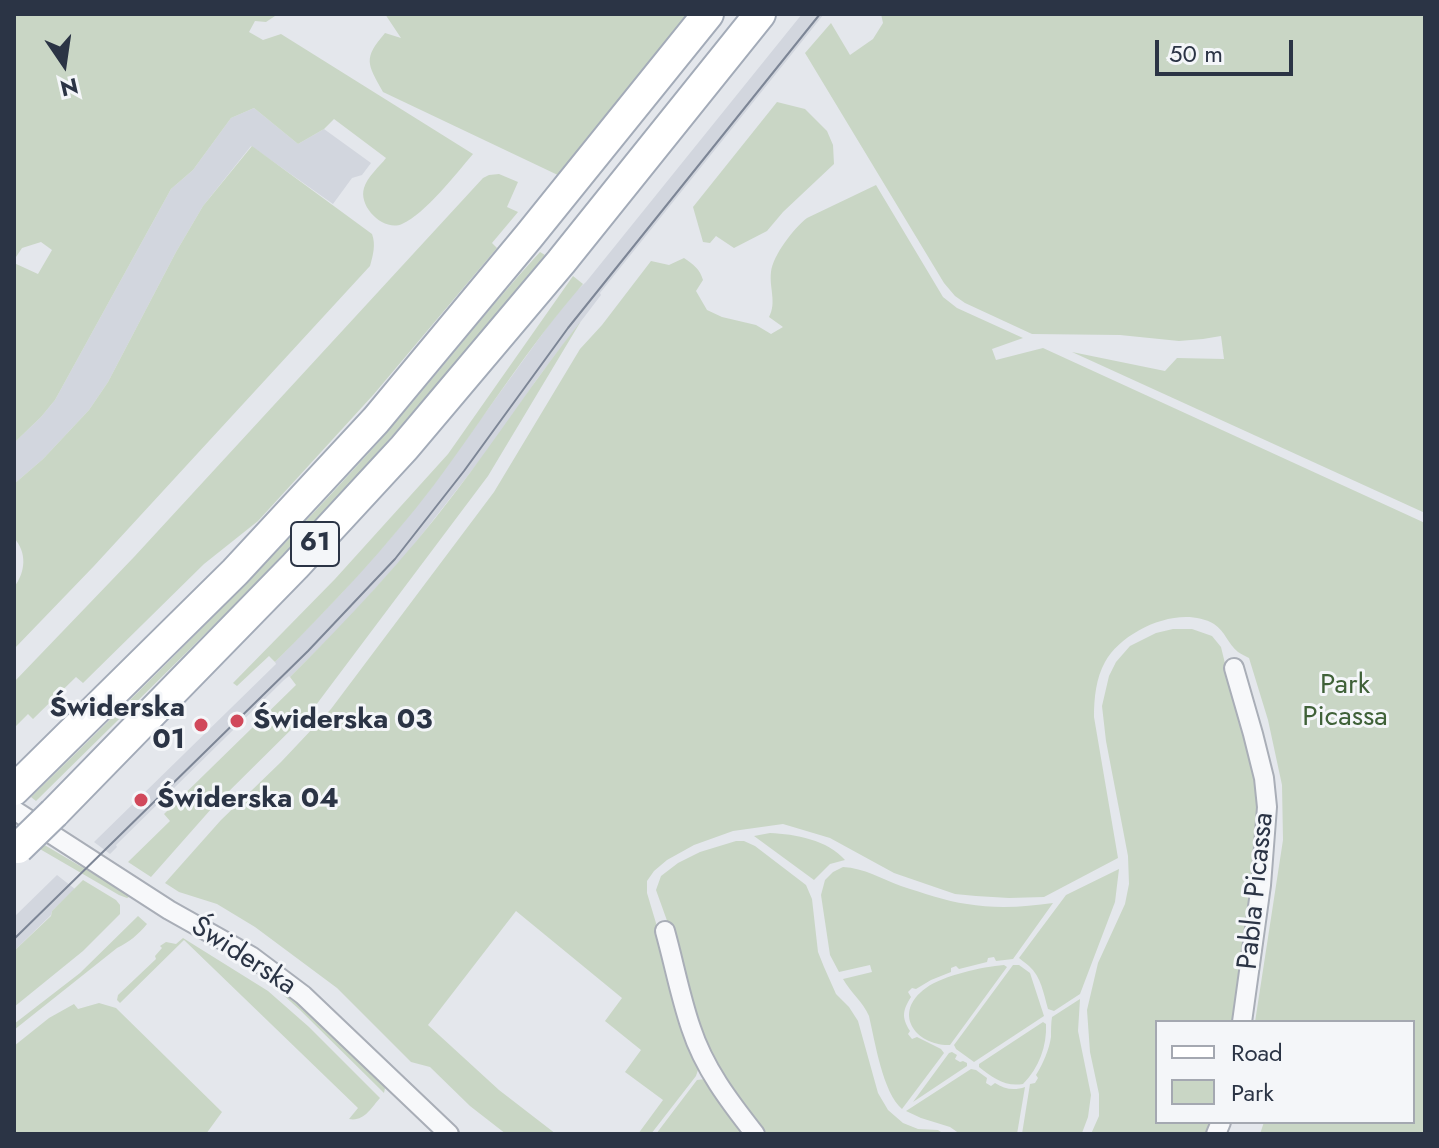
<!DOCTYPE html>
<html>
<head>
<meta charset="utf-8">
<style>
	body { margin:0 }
	#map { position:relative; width:1439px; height:1148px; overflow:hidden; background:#e4e7ec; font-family:Jost,sans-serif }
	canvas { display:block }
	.frame { position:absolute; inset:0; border:16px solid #2b3445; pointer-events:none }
	.legend { position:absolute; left:1155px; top:1020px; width:260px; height:104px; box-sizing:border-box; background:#f4f6f9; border:2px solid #a4a8b1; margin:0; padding:10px 14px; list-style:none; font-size:24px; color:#2b3445 }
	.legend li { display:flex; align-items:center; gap:16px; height:40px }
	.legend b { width:40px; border:2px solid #a4a8b1 }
	.north { position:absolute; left:24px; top:24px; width:80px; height:80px; -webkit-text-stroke:6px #f4f6f9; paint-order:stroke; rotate:167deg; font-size:22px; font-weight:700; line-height:32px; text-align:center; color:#2b3445 }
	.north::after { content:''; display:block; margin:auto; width:28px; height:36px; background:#2b3445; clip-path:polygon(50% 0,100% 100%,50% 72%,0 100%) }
	.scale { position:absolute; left:1155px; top:40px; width:138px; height:36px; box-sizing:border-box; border:4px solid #2b3445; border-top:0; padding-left:10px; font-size:24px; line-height:28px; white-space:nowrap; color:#2b3445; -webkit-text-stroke:6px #f4f6f9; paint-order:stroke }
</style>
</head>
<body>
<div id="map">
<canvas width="1439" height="1148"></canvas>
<div class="frame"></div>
<ul class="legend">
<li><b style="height:10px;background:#fff"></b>Road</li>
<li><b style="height:22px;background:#c9d6c5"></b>Park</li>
</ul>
<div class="north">N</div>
<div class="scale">50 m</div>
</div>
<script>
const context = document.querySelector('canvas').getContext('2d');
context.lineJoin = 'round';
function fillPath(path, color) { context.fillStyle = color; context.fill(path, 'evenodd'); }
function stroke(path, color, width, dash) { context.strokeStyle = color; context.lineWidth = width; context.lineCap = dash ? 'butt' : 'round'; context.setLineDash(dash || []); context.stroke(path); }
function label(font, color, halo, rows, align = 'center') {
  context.font = font + ' Jost,sans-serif'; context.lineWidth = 6; context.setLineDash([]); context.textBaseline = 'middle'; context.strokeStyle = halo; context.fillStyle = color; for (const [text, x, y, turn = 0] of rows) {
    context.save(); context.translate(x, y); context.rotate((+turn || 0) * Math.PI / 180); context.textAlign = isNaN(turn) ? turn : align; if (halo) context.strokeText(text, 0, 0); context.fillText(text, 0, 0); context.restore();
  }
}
fillPath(new Path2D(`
	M802 14H824L600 293 601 295 537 379 498 437 409 551 353 614 290 677 289 676 284 680 116 845 117 847 110 854 94 842 276 664 275 662 339 596 394 534 431 488 548 326 572 295 586 282Z
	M254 108 298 144 324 129 371 163 362 175 352 178 333 204 251 146 203 206 176 252 108 382 89 410 43 459 14 484V443L41 417 55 400 171 189 193 170 231 118Z
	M57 875 75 889 52 911 51 915 14 951V917Z`), '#d2d6de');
fillPath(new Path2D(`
	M14 14H278L266 22 255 21 249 32 263 40 281 34 473 154C456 174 425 214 402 224 384 232 358 207 364 188 367 177 380 166 386 158L334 119 324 129 298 144 254 108 231 118 193 170 171 189 55 400 41 417 14 443V263L38 274 52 250 41 242 22 248 14 260Z
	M385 14H689L562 177 383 92C367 63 363 59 385 33L401 38Z
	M881 14H1425V513L1072 352 1165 371 1177 358 1224 359 1221 336 1203 339 1179 341 1120 335 1032 334 965 303 955 296 944 283 805 53 831 23 850 55 873 39 883 23Z
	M777 102 805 109 827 131 833 145 834 164 783 212 767 231 734 248 716 236 710 243 703 242 693 207Z
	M252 146 372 234C376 245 373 255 370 266L94 566 14 649V621L16 620 14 618V587C26 572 27 552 14 538V484L43 459 89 410 108 382 176 252 203 206Z
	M499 174 518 182 507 207 518 212 492 243 497 248 374 394 258 521 204 564 83 683 76 677 33 719 28 714 14 728V682L134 557 483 178 489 175Z
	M876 185 943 297 957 308 1023 338 992 349 996 360 1043 348 1425 523V1134H1260L1264 1122H1413V1022H1255L1283 840 1282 785 1268 720 1249 658C1245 656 1241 654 1238 652 1228 644 1225 631 1214 624 1180 604 1123 630 1105 662 1096 678 1094 698 1094 717L1118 858 1044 897 1009 898 976 896 955 894 894 873 830 838 783 824 733 831 694 845 667 860 654 871 647 881V893L699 1067 696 1076 651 1134H638L663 1100 625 1072 641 1050 605 1021 622 998 516 911 428 1025 499 1090 556 1134H506L470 1106 430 1067 411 1062 337 988 255 927 217 904 179 892 165 883 221 820 281 762 331 709 494 492 580 349 602 325 651 261 669 265 684 258C693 264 700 269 703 280L696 291 707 310 722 317 756 325 771 334 783 327 769 317C777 302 769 288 771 272 773 255 794 228 807 218Z
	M540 252 545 255C475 339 405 424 331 504 236 606 135 703 36 801L31 797C148 683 265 568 375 446 431 383 483 314 540 252Z
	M573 276 583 284C528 347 484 418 434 485 386 548 331 606 275 662L269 656 237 686 233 683 335 579 448 454Z
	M581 321 488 476 316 705 212 808 151 877 128 862 170 821 164 814 296 685 290 677C348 619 404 560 454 494 498 437 536 377 581 321Z
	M1173 629H1192L1212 636 1221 647 1239 721 1255 771 1260 819 1236 1022H1157V1122H1212L1206 1134H1091L1099 1116V1094L1090 1052 1087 1010 1098 963 1125 904 1129 884 1128 856 1106 741 1102 706 1109 676 1116 662 1130 646 1156 633Z
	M14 827 131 896 127 898 119 895 14 834Z
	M770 833C795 834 828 840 845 860L830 864 814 880 754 836Z
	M736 841H744L755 846 806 885 812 899 818 952 824 967 836 994 849 1007 858 1021 878 1093 888 1110 903 1123 918 1129 938 1130 944 1134H765L725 1085 707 1051 675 943 656 890 661 876 678 863 700 852Z
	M843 867C864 868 882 879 901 886 923 893 945 901 967 904 995 909 1026 907 1053 903L1013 959 996 961 994 957 988 958 987 962 959 969 956 966 951 968V972L931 980 916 989 912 988 908 992 911 997C903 1010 901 1017 910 1031L908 1034 912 1039 917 1037 941 1049 944 1053 902 1109C883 1093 875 1042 869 1016 863 1002 851 993 843 979L872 972 870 965 839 972 830 955 821 895 825 880 833 872Z
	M1119 869 1115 902 1080 994 1054 1011 1048 1009C1044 995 1041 976 1029 966 1026 963 1022 961 1019 958L1066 895Z
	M83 880 116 900 120 905V914L83 951 14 1007V951L51 916 52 911Z
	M138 916 147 924C138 935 129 942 117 948L14 1030V1024L80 973Z
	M183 938 268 991 309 1027 380 1098C371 1108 364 1122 349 1119L358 1108 184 940 120 1003 117 1000 118 995 156 959 155 956 162 948 160 946 166 942 176 944Z
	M1004 965 1007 967 950 1045C916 1046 891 1013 926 988 944 975 982 967 1004 965Z
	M1013 965H1019L1030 973 1044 1016 974 1062 956 1049 954 1045Z
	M272 985C313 1014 352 1050 385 1088L384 1093 300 1010Z
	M1080 999 1078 1031 1091 1095 1088 1117 1082 1133 1022 1134 1030 1084 1035 1083 1038 1078 1036 1075C1043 1064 1049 1050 1051 1037 1051 1030 1051 1023 1052 1017Z
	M99 1003 116 1008 222 1112 206 1134H14V1046L49 1018 74 1004 78 1009Z
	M1043 1022 1046 1024C1047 1046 1039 1068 1023 1084 1005 1087 993 1078 979 1067V1064Z
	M952 1052 957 1055 955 1059 960 1062 963 1061 967 1063V1066L913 1102 949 1053Z
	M971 1069 976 1070 987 1078 986 1083 991 1086 995 1083C1004 1089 1014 1091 1025 1087L1017 1134H960L950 1127 921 1118 906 1111Z
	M705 1079 745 1134H656L697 1080Z`), '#c9d6c5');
const street = new Path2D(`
	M1234 668 1253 734 1264 778 1267 807 1261 885 1242 1022
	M14 810 169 910 251 956 303 995 449 1134
	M665 931C674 963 680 996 691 1028 704 1068 729 1101 755 1134
	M1216 1134 1221 1122`);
const primary = new Path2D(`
	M14 790 235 572 376 420 529 236 708 14
	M54 813 295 566 404 448 561 262 760 14`);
stroke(street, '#a9aeb7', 22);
stroke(primary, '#a3abb8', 34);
stroke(street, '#f7f8fa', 18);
stroke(primary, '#fff', 30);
stroke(new Path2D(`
	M14 939 308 651 395 559 464 471 568 328 820 14`), '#7d8696', 2);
const primaryBridge = new Path2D(`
	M18 848 54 813`);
stroke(primaryBridge, '#a3abb8', 34, []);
stroke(primaryBridge, '#fff', 30);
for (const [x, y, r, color] of [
	[237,721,8,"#d1495b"],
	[201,725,8,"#d1495b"],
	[141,800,8,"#d1495b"]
]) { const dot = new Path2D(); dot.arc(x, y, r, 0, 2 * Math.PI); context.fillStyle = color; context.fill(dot); stroke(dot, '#f4f6f9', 3); }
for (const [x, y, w] of [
	[315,544,48]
]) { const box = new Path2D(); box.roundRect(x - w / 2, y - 22, w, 44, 6); context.fillStyle = '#f4f6f9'; context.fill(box); stroke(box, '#2b3445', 2); }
label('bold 26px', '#2b3445', null, [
	["61",315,544]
]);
label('28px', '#3f6138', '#f4f6f9', [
	["Park",1345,686],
	["Picassa",1345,718]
]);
label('bold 28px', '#2b3445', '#f4f6f9', [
	["Świderska",185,709,"right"],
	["01",185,741,"right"],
	["Świderska 03",253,721],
	["Świderska 04",157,800]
], 'left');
label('28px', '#2b3445', '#f4f6f9', [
	["Pabla Picassa",1257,891,-84],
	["Świderska",243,957,33]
]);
</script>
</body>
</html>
